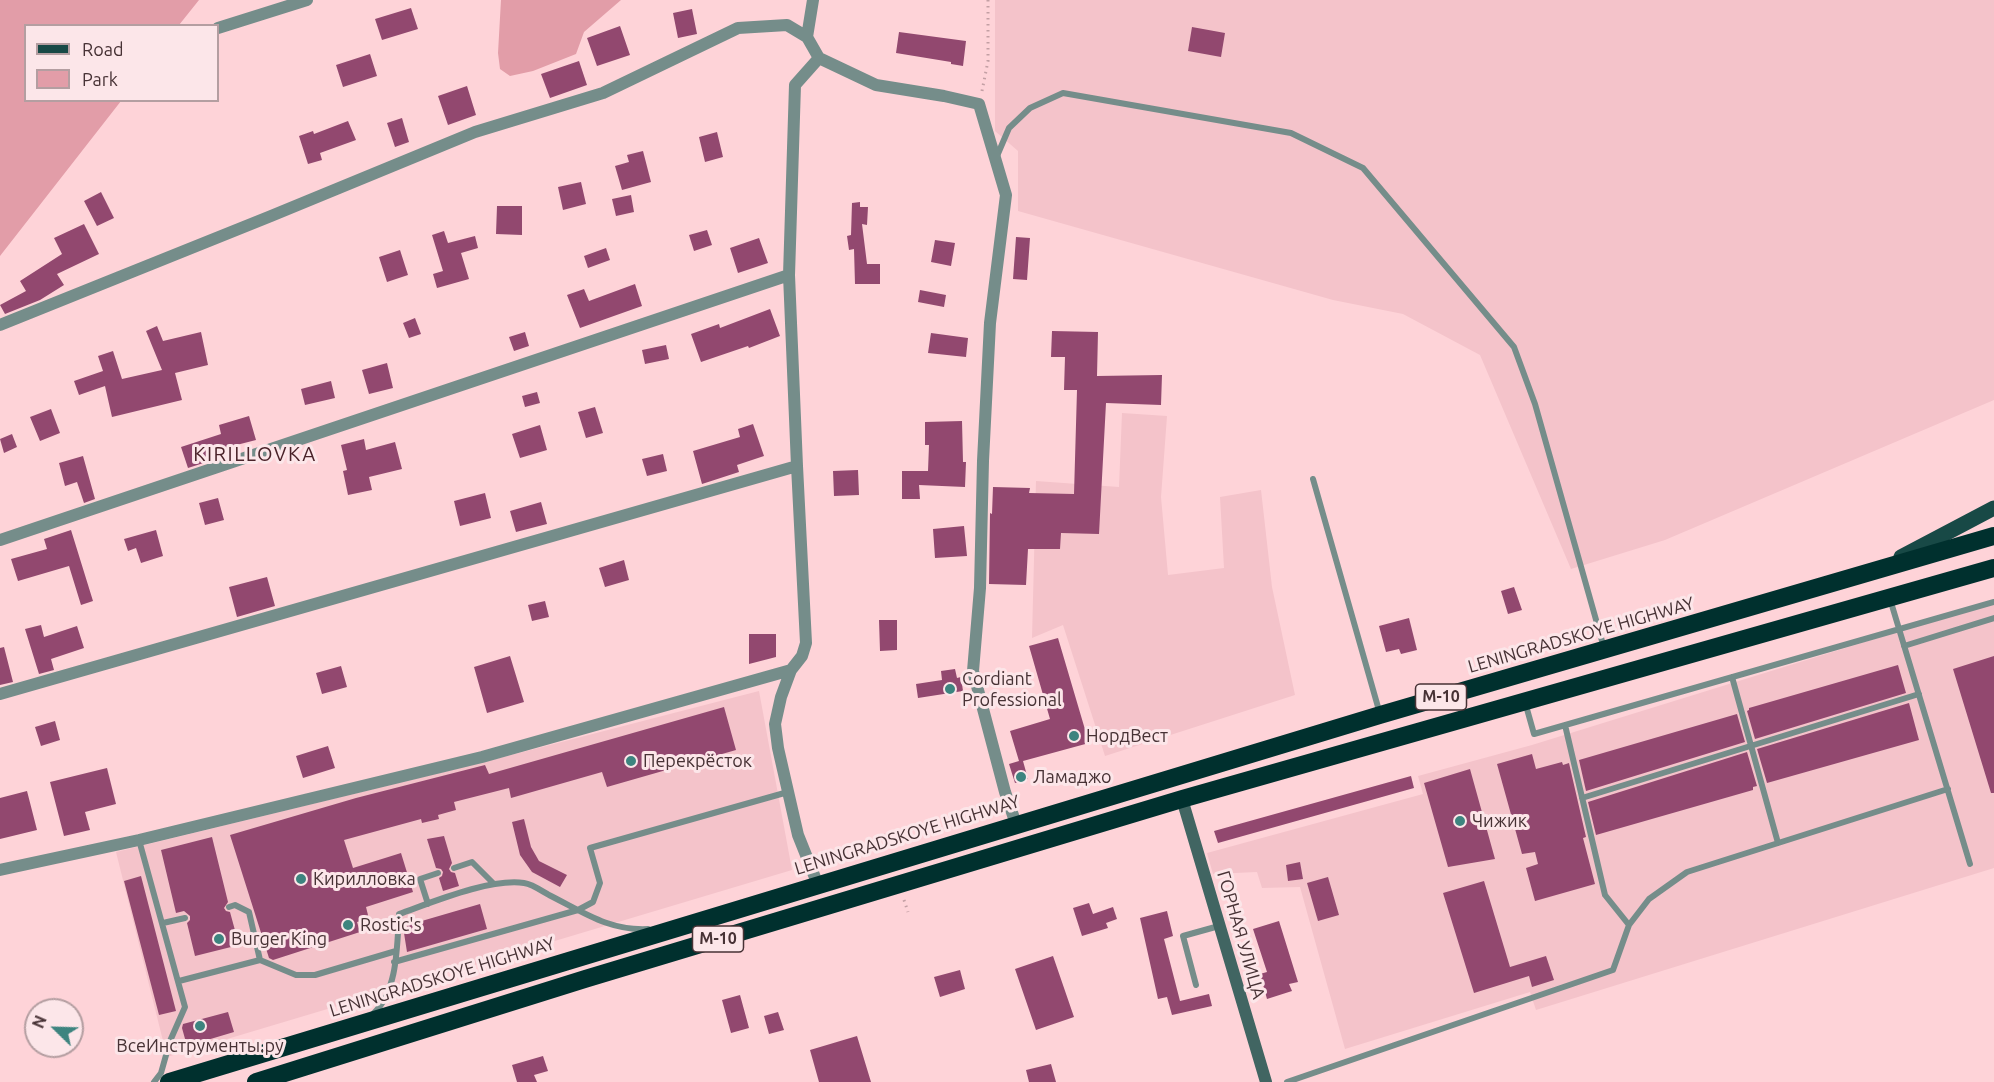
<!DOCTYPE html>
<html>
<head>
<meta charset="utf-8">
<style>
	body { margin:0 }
	#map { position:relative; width:1994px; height:1082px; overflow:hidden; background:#fed3d8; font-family:Ubuntu,sans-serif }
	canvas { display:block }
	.legend { position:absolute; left:24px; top:24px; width:195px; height:78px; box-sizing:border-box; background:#fce6e9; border:2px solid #b49ea1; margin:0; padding:8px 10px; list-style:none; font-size:18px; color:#473235 }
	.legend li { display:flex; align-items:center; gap:12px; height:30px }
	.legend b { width:30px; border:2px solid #b49ea1 }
	.north { position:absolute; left:24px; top:998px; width:60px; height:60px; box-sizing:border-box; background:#fce6e9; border:2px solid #b49ea1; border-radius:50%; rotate:293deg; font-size:16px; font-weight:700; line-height:24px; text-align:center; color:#473235 }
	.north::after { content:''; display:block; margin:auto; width:21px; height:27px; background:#3d847f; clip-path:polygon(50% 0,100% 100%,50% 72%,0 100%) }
</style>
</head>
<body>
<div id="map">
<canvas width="1994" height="1082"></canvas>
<ul class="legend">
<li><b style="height:8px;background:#184946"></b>Road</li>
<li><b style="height:16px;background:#e29da8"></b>Park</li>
</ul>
<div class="north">N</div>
</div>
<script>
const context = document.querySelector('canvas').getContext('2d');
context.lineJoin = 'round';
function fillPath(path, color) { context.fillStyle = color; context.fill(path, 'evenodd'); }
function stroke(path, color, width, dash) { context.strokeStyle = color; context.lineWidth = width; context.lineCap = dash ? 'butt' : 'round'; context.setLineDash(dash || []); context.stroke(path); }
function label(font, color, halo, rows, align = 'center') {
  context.font = font + ' Ubuntu,sans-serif'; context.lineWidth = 6; context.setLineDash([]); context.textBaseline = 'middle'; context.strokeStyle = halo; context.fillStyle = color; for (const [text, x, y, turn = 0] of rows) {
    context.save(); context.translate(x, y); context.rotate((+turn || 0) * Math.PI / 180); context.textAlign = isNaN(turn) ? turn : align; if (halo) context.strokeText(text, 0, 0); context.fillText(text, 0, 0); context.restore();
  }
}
fillPath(new Path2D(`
	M995 0H1994V400L1665 540 1571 569 1480 355 1403 314 1333 300 1018 211V151L995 131Z
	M1122 413 1167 416 1161 497 1168 575 1224 568 1220 497 1261 490 1272 587 1295 695 1105 756 1063 625 1032 638 1036 481 1119 487Z
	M1994 602V868L1536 1010 1530 992 1345 1049 1300 887 1262 888 1257 872 1213 874 1207 853 1423 794 1418 776 1532 745Z
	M759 691 792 870 167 1057 116 852 484 762Z`), '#f4c3ca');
fillPath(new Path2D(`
	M0 0H199L179 25 26 26V100L121 101 0 256Z
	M501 0H621L584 32 576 54 533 71 510 76 500 69 498 53Z`), '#e29da8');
fillPath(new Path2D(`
	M411 8 418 29 382 40 375 19Z
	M692 9 697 34 678 38 673 13Z
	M620 26 630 55 597 66 587 38Z
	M1192 27 1225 33 1221 57 1188 51Z
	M899 32 966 41 963 66 951 64V62L896 53Z
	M370 54 377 76 343 87 336 65Z
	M579 61 587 85 550 98 541 74Z
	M467 86 476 115 448 125 438 96Z
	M402 118 409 142 395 147 387 123Z
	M348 121 356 140 320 153 322 160 308 164 299 136 313 131 314 134Z
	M717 132 723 157 705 162 699 137Z
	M643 151 651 182 622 190 615 166 629 162 627 155Z
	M581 182 586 204 563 210 558 187Z
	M101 192 114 218 97 226 84 201Z
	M631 195 634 212 616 216 612 199Z
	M860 202V207H868L867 225 862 224 867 264H880V284H855L854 249 849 250 847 236 851 235 852 203Z
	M497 206H522V235L496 234Z
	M84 224 99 254 57 274 64 285 40 300 5 314 0 305 26 291 20 281 62 254 54 238Z
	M707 230 712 245 694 251 689 235Z
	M444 231 448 243 475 236 478 248 461 253 469 279 437 288 433 274 443 271 432 235Z
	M1016 237 1030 238 1027 280 1013 279Z
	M759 238 768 263 738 273 730 248Z
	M935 240 955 243 951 266 931 262Z
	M606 248 610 260 588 268 584 256Z
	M400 250 408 275 387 282 379 257Z
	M635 284 642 306 580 328 567 295 584 289 589 301Z
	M920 290 946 295 944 307 918 302Z
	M770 309 780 336 749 348 748 346 701 362 691 334 719 324 720 328Z
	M415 318 421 334 409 338 403 323Z
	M157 326 163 341 201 332 208 365 175 373 182 400 112 417 105 386 79 395 74 381 103 371 98 356 113 351 122 379 162 370 146 331Z
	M1052 331 1098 332 1097 376 1162 375 1161 405 1106 403 1099 534 1061 533 1060 549H1028L1026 585 989 584 990 513 992 514 993 487 1030 488 1029 493 1074 494 1077 390H1064L1065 357H1051Z
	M525 332 529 346 514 351 509 337Z
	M931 333 968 338 966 357 928 353Z
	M666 345 669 359 645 364 642 350Z
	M387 363 393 388 369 394 362 370Z
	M331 381 335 398 305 405 301 389Z
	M537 392 540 403 525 407 522 396Z
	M595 407 603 433 586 438 578 412Z
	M51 409 60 433 40 441 30 417Z
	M249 416 256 440 213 451 216 459 188 468 181 447 221 434 219 425Z
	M962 421 963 462H966L965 487 919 485 920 499H902V471H928L929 445H925V422Z
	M753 424 764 456 737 465 739 472 702 484 693 451 740 437 738 429Z
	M540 425 547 450 520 458 512 434Z
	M12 434 17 447 4 453 0 439Z
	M364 439 366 450 395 442 402 469 369 477 372 490 348 495 343 471 347 470 341 445Z
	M663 454 667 471 647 476 642 459Z
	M83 456 95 499 84 503 77 482 65 486 59 463Z
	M858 470 859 495 834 496 833 471Z
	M485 493 491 518 460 526 454 501Z
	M218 498 224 520 205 525 199 503Z
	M541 502 547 524 516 532 510 511Z
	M964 526 967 556 935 558 933 529Z
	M71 530 93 601 81 605 69 566 18 581 11 559 47 549 44 539Z
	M156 530 163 556 141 563 136 548 128 551 124 539Z
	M624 560 629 580 605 587 599 568Z
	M267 577 275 606 237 617 229 587Z
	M1514 587 1522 610 1508 614 1501 591Z
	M545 601 549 617 532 621 528 605Z
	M1409 618 1417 650 1401 654 1399 649 1386 652 1379 626Z
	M879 620H897V650L880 651Z
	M41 625 44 637 77 626 84 648 51 659 54 670 39 674 25 629Z
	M749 634H776V657L749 664Z
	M1058 638 1089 743 1023 761 1028 779 1015 783 1009 764 1019 761 1010 731 1050 719 1029 646Z
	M4 647 13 682 0 685V648Z
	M510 656 524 702 487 713 474 667Z
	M1994 656V793H1991L1953 669Z
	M1898 665 1906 693 1755 739 1747 711 1749 710V708Z
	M341 666 347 687 322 694 316 673Z
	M955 669 957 678 961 677 963 691 918 698 916 684 942 680 941 671Z
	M1909 703 1919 740 1767 783 1757 749Z
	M724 707 736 750 607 787 602 772 511 798 509 788 454 802 456 810 438 815 439 819 422 823 421 819 344 840 353 868 401 853 413 892 366 907 369 919 357 922 360 932 273 960 269 958 230 835 356 798 485 765 489 774Z
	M1737 714 1745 742 1586 791 1579 760Z
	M55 721 60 740 41 746 35 727Z
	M328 746 335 768 303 778 296 756Z
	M1747 752 1757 786 1753 787V790L1596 835 1588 802Z
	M1532 754 1536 769 1562 762 1563 765 1569 763 1586 837 1583 838 1595 884 1535 901 1526 868 1538 864 1535 852 1522 854 1497 764Z
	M107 768 116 804 85 812 90 830 64 836 50 782Z
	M1470 769 1495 859 1448 867 1424 783Z
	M1411 776 1414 788 1218 843 1214 831Z
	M27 791 37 830 0 839V798Z
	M524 819 531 847 539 861 567 875 560 887 532 872 520 855 512 822Z
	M444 836 452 863 449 869 451 872 455 873 459 886 443 891 439 878 442 876 443 872 441 869 436 868 427 839Z
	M212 837 228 902 224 908 226 911 230 912 239 945 195 956 187 923 190 920V916L184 911 176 913 161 850Z
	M1300 862 1303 879 1288 881 1286 865Z
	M141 876 176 1011 159 1015 124 881Z
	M1328 877 1339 915 1318 921 1307 883Z
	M1484 881 1510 967 1546 956 1554 980 1532 987 1529 976 1474 993 1443 893Z
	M1089 903 1093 914 1113 907 1117 919 1106 923 1108 928 1082 936 1073 908Z
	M480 904 487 929 407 952 404 933 408 925Z
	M1167 911 1173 936 1164 939 1180 1001 1209 994 1212 1006 1172 1015 1167 997 1158 999 1140 918Z
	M1279 921 1298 982 1289 984 1292 991 1267 999 1260 974 1267 972 1253 929Z
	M1053 956 1074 1017 1036 1030 1015 969Z
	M960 970 965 989 940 997 934 977Z
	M740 995 749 1028 731 1033 722 1000Z
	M228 1012 234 1032 187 1046 182 1028 183 1024Z
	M778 1012 784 1030 769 1034 764 1016Z
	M857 1036 871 1082H819L810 1050Z
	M543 1056 548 1071 534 1075 537 1082H517L512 1065Z
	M1051 1064 1056 1082H1029L1026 1070Z`), '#92486f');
stroke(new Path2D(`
	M982 91 988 61V0
	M884 834 888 847
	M904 900 908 912`), '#c39fa4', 3, [1.5, 4.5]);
stroke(new Path2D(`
	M997 156 1009 128 1030 108 1063 93 1291 133 1363 168 1514 347 1535 404 1604 648
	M1313 479 1380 714
	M1890 599 1970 864
	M1904 646 1994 618
	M1732 677 1778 843
	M1525 702 1534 734 1994 602
	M1565 725 1605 895 1629 925
	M1582 798 1919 694
	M139 840 185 1007 170 1041 161 1073 154 1082
	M454 868 472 862 494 884
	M428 904 420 879 438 873
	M229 907 235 905 249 912 260 960
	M163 923 185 918
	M394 962 578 910 593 902 600 883 590 848 788 792
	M179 981 260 960 296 975H315L396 951
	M1196 985 1183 936 1219 926
	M373 1014C398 991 397 946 399 914 433 902 490 878 524 883 532 884 542 891 549 895 583 912 609 931 648 929
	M1287 1082 1613 970 1629 925 1649 899 1687 872 1948 789`), '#758d8a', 6);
stroke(new Path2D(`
	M218 28 307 0
	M807 37 813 0
	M0 325 271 216 475 132 603 93 738 28 787 25 807 37 819 58 876 85 944 96 979 104 1006 195 990 323 983 461 980 588 973 671 1005 792 1016 824
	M797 466 789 275 795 85 819 58
	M0 540 789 275
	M791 670 781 697 775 724 778 748 798 835 818 885
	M0 694 797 466 806 643 802 656 791 670 482 757 139 840 0 870`), '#758d8a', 12);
stroke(new Path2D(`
	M1182 799 1266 1082`), '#416562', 12);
stroke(new Path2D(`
	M1901 557 1994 508`), '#184946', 15);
stroke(new Path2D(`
	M169 1082 1380 715 1994 536
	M256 1082 585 979 1182 799 1994 568`), '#00302e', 18);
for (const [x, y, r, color] of [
	[950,689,6,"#3d847f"],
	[1074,736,6,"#3d847f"],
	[631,761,6,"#3d847f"],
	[1021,777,6,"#3d847f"],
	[1460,821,6,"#3d847f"],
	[301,879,6,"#3d847f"],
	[348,925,6,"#3d847f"],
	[219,939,6,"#3d847f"],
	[200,1026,6,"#3d847f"]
]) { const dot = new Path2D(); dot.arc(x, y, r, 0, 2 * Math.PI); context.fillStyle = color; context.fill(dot); stroke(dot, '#fce6e9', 2); }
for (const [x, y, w] of [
	[1441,697,51],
	[718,939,51]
]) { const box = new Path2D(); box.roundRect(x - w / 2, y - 13, w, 26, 4.5); context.fillStyle = '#fce6e9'; context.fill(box); stroke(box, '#473235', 1.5); }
label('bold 16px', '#473235', null, [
	["М-10",1441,697],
	["М-10",718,939]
]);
label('18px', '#473235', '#fce6e9', [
	["LENINGRADSKOYE HIGHWAY",1581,635,-16],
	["LENINGRADSKOYE HIGHWAY",907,835,-17],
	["ГОРНАЯ УЛИЦА",1241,935,74],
	["LENINGRADSKOYE HIGHWAY",442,977,-17]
]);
label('18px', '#473235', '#fce6e9', [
	["Cordiant",962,679],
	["Professional",962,700],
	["НордВест",1086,736],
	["Перекрёсток",643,761],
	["Ламаджо",1033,777],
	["Чижик",1472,821],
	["Кирилловка",313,879],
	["Rostiс's",360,925],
	["Burger King",231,939],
	["ВсеИнструменты.ру",200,1046,"center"]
], 'left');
context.letterSpacing = '1.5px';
label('20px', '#4a2229', '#fce6e9', [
	["KIRILLOVKA",255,454]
]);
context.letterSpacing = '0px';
</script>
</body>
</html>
